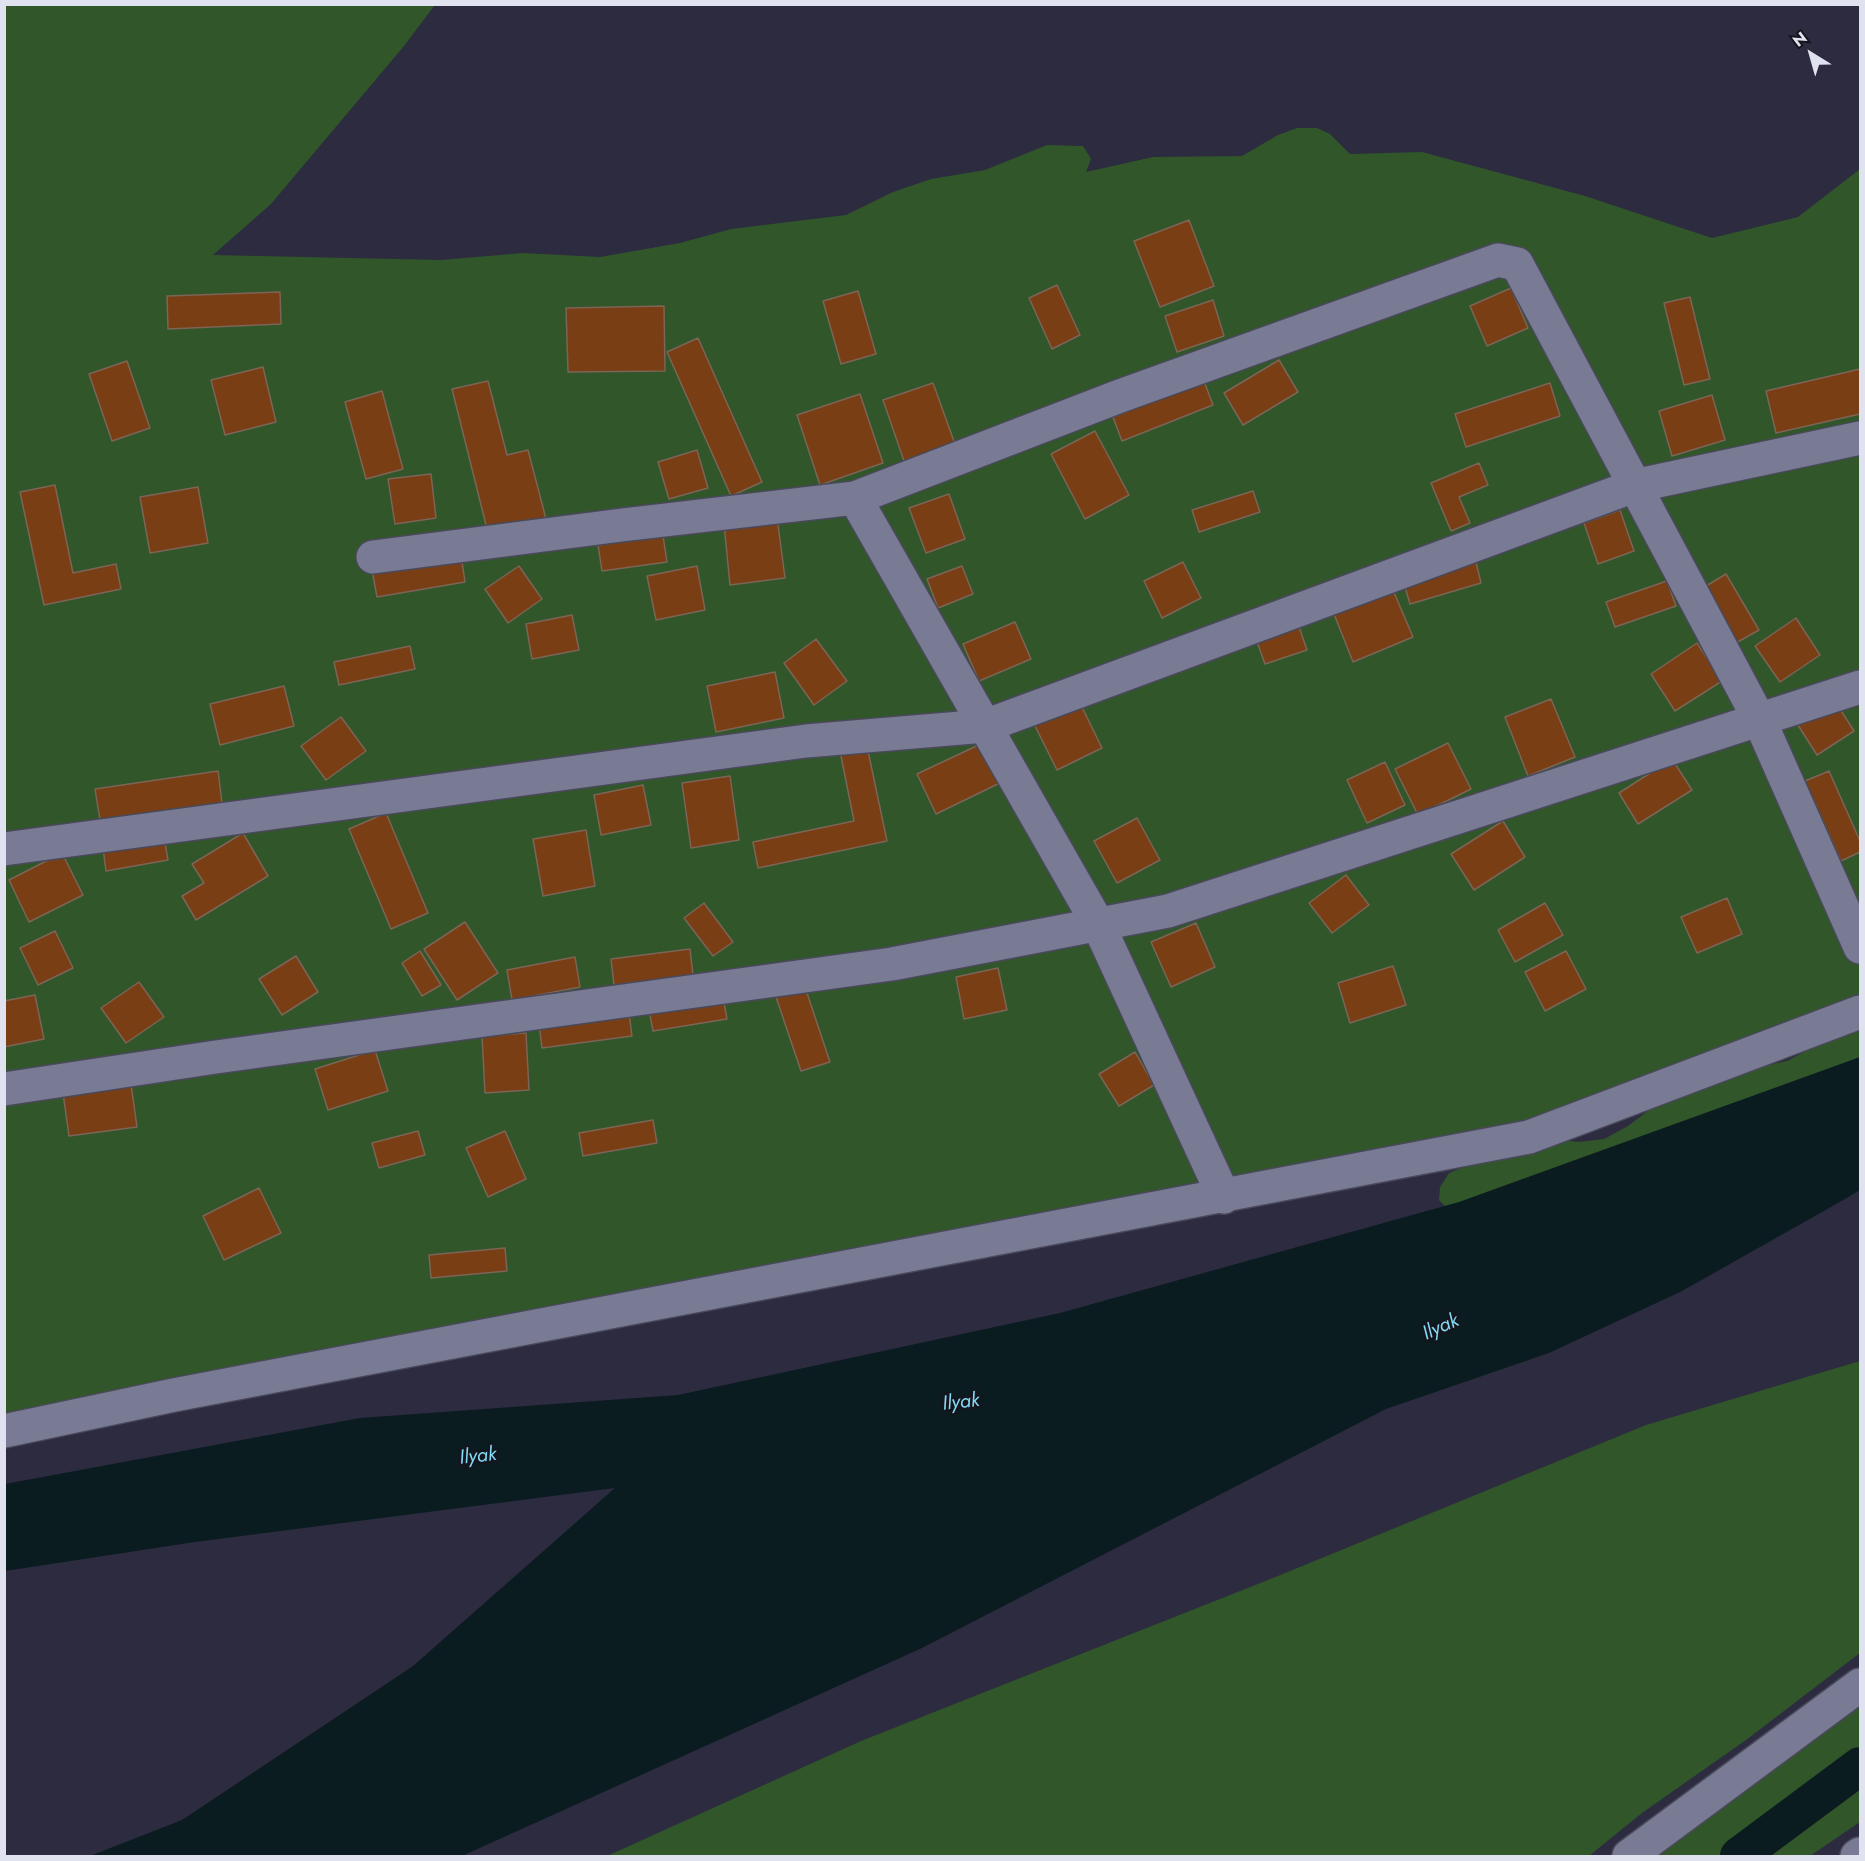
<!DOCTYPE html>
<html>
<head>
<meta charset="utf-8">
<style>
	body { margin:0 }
	#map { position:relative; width:1865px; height:1861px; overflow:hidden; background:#2c2b40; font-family:Jost,sans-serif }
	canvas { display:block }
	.frame { position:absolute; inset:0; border:6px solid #e1e2f0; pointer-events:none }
	.north { position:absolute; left:1781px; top:24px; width:60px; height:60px; -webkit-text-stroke:4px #15151e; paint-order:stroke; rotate:323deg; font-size:16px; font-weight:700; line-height:24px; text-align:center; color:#e1e2f0 }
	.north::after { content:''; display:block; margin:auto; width:21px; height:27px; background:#e1e2f0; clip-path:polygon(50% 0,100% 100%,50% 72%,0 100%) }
</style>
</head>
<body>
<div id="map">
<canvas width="1865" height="1861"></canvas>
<div class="frame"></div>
<div class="north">N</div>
</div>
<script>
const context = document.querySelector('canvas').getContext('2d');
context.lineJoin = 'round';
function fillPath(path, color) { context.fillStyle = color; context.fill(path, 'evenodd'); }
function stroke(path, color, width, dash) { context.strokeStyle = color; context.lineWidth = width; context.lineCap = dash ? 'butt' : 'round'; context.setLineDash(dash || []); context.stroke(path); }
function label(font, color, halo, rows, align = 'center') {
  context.font = font + ' Jost,sans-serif'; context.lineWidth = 5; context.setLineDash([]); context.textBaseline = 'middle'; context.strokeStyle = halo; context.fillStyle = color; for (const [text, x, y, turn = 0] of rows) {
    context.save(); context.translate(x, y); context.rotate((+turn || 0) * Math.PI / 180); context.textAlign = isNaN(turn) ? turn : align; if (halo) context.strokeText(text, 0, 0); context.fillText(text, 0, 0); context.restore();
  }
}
fillPath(new Path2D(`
	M4 5H435L404 46 271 204 213 255 441 260 523 253 600 257 680 243 731 229 846 215 893 192 931 179 985 170 1047 145 1083 146 1091 159 1086 172 1153 157 1242 156 1278 135 1297 128H1317L1330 134 1350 154 1422 152 1585 196 1712 238 1798 217 1860 169V1002L1520 1131 5 1424Z
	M1860 1022V1068L1453 1214 1439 1200 1440 1187 1449 1173 1485 1158 1551 1138 1578 1142 1604 1139 1628 1126 1649 1110 1679 1092 1725 1074 1787 1061Z
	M1860 1361V1653L1746 1740 1642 1813 1589 1856H607L861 1741 1273 1578 1646 1425Z
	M1860 1697V1822L1810 1856H1653Z`), '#315629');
fillPath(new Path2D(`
	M1860 1057V1190L1838 1203 1682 1291 1549 1353 1386 1409 922 1648 462 1856H90L182 1820 413 1666 615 1488 195 1542 5 1571V1484L360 1418 678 1395 1060 1313 1459 1202Z`), '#0b1c21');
stroke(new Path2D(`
	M1739 1856 1860 1766`), '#0b1c21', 38);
const building = new Path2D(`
	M1189 220 1214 286 1160 307 1134 241Z
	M1057 285 1080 335 1052 349 1029 298Z
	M1511 288 1528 328 1487 346 1470 306Z
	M858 291 876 354 841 364 823 301Z
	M280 292 281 324 168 329 167 296Z
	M1690 297 1710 379 1684 385 1664 303Z
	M1213 300 1224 336 1177 352 1165 316Z
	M664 306 665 371 568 372 566 308Z
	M698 338 762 482 731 496 667 352Z
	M1279 360 1298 392 1243 425 1224 393Z
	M127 361 150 428 112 441 89 374Z
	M263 367 276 422 225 435 211 380Z
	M1860 369V414L1776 433 1766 391Z
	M488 381 507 455 528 450 546 519 488 533 452 389Z
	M1204 381 1213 405 1122 441 1113 417Z
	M933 383 955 444 904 461 883 400Z
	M1550 383 1560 416 1466 447 1455 414Z
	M382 391 403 469 366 479 345 402Z
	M860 394 883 463 820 485 797 415Z
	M1712 395 1725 440 1672 456 1659 411Z
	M1095 431 1129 495 1085 519 1051 454Z
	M697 450 708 488 669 499 658 462Z
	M1479 463 1488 485 1459 497 1470 523 1451 531 1431 483Z
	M431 474 436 518 395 524 388 479Z
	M55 485 73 573 116 564 121 589 44 605 20 492Z
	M198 487 208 543 150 553 140 497Z
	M1253 491 1260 512 1199 532 1192 510Z
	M949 494 965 539 926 553 909 508Z
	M1620 510 1634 551 1598 564 1584 523Z
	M777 517 785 578 730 585 724 524Z
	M663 536 667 562 602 571 598 545Z
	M461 555 465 582 377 597 372 570Z
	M1475 558 1481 583 1410 604 1403 580Z
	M1183 562 1201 598 1162 618 1144 581Z
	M519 566 542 599 508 623 485 589Z
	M697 566 705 610 656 620 647 576Z
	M962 566 973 594 938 608 927 579Z
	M1726 574 1759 630 1734 644 1701 589Z
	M1667 581 1676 606 1615 627 1606 602Z
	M1393 590 1413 637 1353 662 1334 614Z
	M572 615 579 650 532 659 526 624Z
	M1796 618 1820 655 1780 682 1755 646Z
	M1297 621 1307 650 1265 664 1255 636Z
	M1015 622 1031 659 979 681 963 644Z
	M816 639 847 681 814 705 784 663Z
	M1697 643 1722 681 1675 711 1651 674Z
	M410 646 415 669 339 685 334 662Z
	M775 672 784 718 716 732 707 686Z
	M284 686 294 726 220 745 210 704Z
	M1833 698 1854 731 1817 755 1796 722Z
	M1551 699 1575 757 1528 776 1505 717Z
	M1080 703 1102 748 1057 770 1035 726Z
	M341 717 366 751 326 780 301 746Z
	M985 742 1004 781 936 814 917 774Z
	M1448 743 1471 789 1418 815 1395 769Z
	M867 746 887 841 758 868 753 842 854 821 840 751Z
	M1672 759 1692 790 1638 824 1619 793Z
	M1385 762 1405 805 1367 823 1347 780Z
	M218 771 222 803 100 820 95 789Z
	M1829 771 1860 841V852L1841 861 1805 781Z
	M730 776 739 840 691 848 682 783Z
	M643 785 651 825 601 835 594 795Z
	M386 813 428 913 391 929 349 829Z
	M1137 818 1160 860 1117 883 1094 841Z
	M1503 821 1525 857 1474 890 1451 854Z
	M586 830 595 886 543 896 533 839Z
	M243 833 268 876 196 920 182 896 204 883 192 864Z
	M164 837 168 860 106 871 103 848Z
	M62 853 83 895 29 922 9 880Z
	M1346 875 1369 905 1332 933 1309 903Z
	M1727 898 1742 934 1697 953 1681 917Z
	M704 903 733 942 713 956 684 918Z
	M1545 903 1563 935 1515 962 1498 930Z
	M465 922 498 973 457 1000 424 949Z
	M1196 923 1215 967 1171 987 1151 942Z
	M55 931 73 968 38 985 20 948Z
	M690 949 693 975 614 985 611 959Z
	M420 951 441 985 422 996 402 963Z
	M1566 951 1586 989 1545 1011 1525 972Z
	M296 956 318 992 282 1015 259 979Z
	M575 957 580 987 512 1000 507 970Z
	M1393 966 1406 1005 1350 1023 1338 983Z
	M998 968 1007 1010 964 1019 956 977Z
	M139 982 164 1017 126 1043 101 1008Z
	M804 984 830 1062 801 1071 775 994Z
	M35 995 44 1039 4 1047V1001Z
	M723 997 727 1019 653 1031 649 1010Z
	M629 1013 632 1036 542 1048 539 1024Z
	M526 1033 529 1090 485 1093 482 1036Z
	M375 1050 388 1091 328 1110 315 1069Z
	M1135 1052 1154 1085 1119 1106 1099 1074Z
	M131 1084 137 1127 69 1136 63 1093Z
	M653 1120 657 1143 583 1156 579 1133Z
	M418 1131 425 1155 379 1168 372 1143Z
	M505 1131 526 1179 488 1197 466 1148Z
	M259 1188 281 1233 224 1260 203 1216Z
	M505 1248 507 1271 431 1278 429 1255Z`);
fillPath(building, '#793e14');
stroke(building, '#7c6457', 1.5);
const minor = new Path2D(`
	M373 557 622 525 855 498
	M4 849 806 741 985 726 1634 486 1860 438
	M4 1089 216 1057 892 964 1168 911 1860 687
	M1224 1197 1098 924 855 498 1120 396 1498 260 1517 264 1759 719 1860 947
	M4 1431 174 1395 1529 1137 1860 1012
	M1629 1856 1860 1685
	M1857 1856 1860 1854`);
stroke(minor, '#49495b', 36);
stroke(minor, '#797a93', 33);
label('italic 20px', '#82daf4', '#15151e', [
	["Ilyak",1441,1328,-24],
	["Ilyak",961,1403,-6],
	["Ilyak",478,1457,-6]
]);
</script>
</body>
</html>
